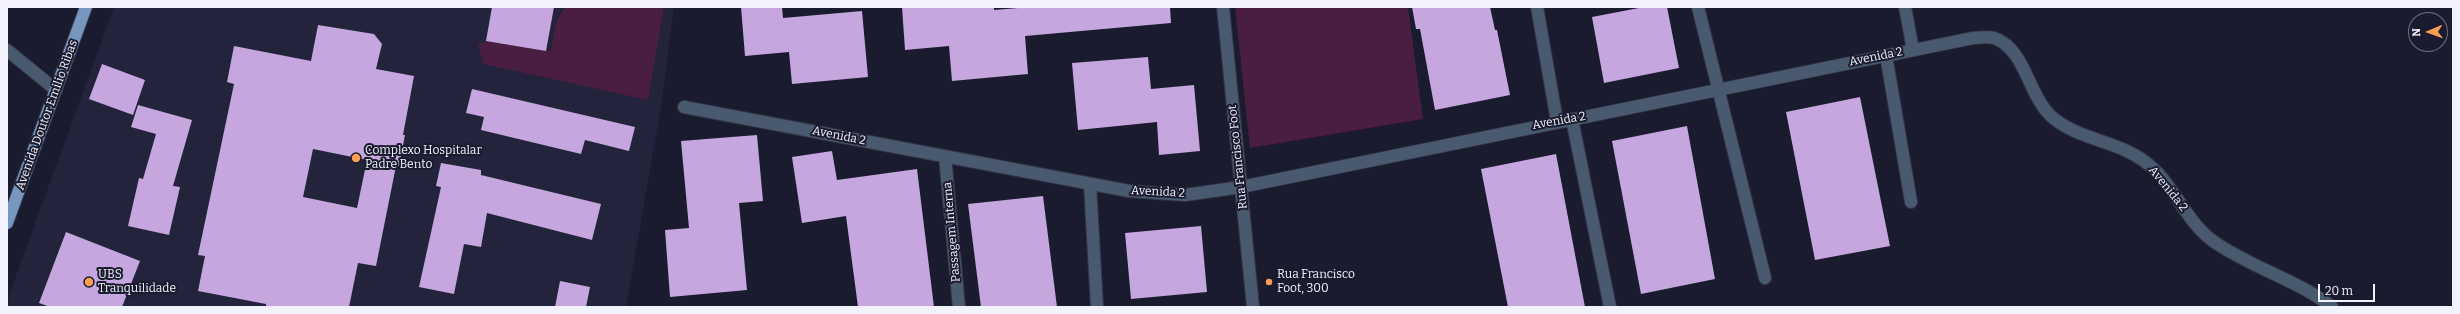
<!DOCTYPE html>
<html>
<head>
<meta charset="utf-8">
<style>
	body { margin:0 }
	#map { position:relative; width:2460px; height:314px; overflow:hidden; background:#1a1b2e; font-family:Bitter,serif }
	canvas { display:block }
	.frame { position:absolute; inset:0; border:8px solid #f2f2fd; pointer-events:none }
	.north { position:absolute; left:2408px; top:12px; width:40px; height:40px; box-sizing:border-box; background:#1a1b2e; border:1px solid #707181; border-radius:50%; rotate:268deg; font-size:11px; font-weight:700; line-height:16px; text-align:center; color:#f2f2fd }
	.north::after { content:''; display:block; margin:auto; width:14px; height:18px; background:#fc9d54; clip-path:polygon(50% 0,100% 100%,50% 72%,0 100%) }
	.scale { position:absolute; left:2318px; top:284px; width:57px; height:18px; box-sizing:border-box; border:2px solid #f2f2fd; border-top:0; padding-left:5px; font-size:12px; line-height:14px; white-space:nowrap; color:#f2f2fd; -webkit-text-stroke:3px #1a1b2e; paint-order:stroke }
</style>
</head>
<body>
<div id="map">
<canvas width="2460" height="314"></canvas>
<div class="frame"></div>
<div class="north">N</div>
<div class="scale">20 m</div>
</div>
<script>
const context = document.querySelector('canvas').getContext('2d');
context.lineJoin = 'round';
function fillPath(path, color) { context.fillStyle = color; context.fill(path, 'evenodd'); }
function stroke(path, color, width, dash) { context.strokeStyle = color; context.lineWidth = width; context.lineCap = dash ? 'butt' : 'round'; context.setLineDash(dash || []); context.stroke(path); }
function label(font, color, halo, rows, align = 'center') {
  context.font = font + ' Bitter,serif'; context.lineWidth = 4; context.setLineDash([]); context.textBaseline = 'middle'; context.strokeStyle = halo; context.fillStyle = color; for (const [text, x, y, turn = 0] of rows) {
    context.save(); context.translate(x, y); context.rotate((+turn || 0) * Math.PI / 180); context.textAlign = isNaN(turn) ? turn : align; if (halo) context.strokeText(text, 0, 0); context.fillText(text, 0, 0); context.restore();
  }
}
fillPath(new Path2D(`
	M114 7H674L661 107 626 307H7L10 292Z`), '#23233c');
fillPath(new Path2D(`
	M567 7H664L648 100 483 64 478 45 486 41 551 51C554 35 554 17 567 7Z
	M1235 7H1408L1423 119 1250 148Z`), '#491e40');
fillPath(new Path2D(`
	M492 7H554L546 51 486 41Z
	M741 7H782L783 18 862 11 868 77 792 84 789 52 745 56Z
	M902 7H994V10L1030 7H1170L1171 23 1025 36 1028 74 952 81 949 46 905 50Z
	M1412 7H1490L1495 30H1497L1510 95 1435 110 1420 29H1416Z
	M1644 7H1667L1679 68 1604 83 1592 17Z
	M318 25 374 34 382 44 376 69 414 76 403 135H405L399 166H396L376 266 358 263 349 307H266V304L198 291 205 256 198 255 234 84 227 82 234 46 311 61ZM313 149 367 160 357 208 303 197Z
	M1148 57 1151 89 1194 85 1200 151 1159 155 1157 122 1078 130 1072 63Z
	M102 64 145 80 133 115 89 99Z
	M472 89 635 127 629 151 585 140 581 154 481 130 484 117 466 113Z
	M1860 97 1890 246 1815 260 1786 112Z
	M138 105 192 120 173 186 180 187 169 235 128 226 139 178 143 179 156 134 131 127Z
	M1687 126 1715 279 1641 294 1612 141Z
	M757 135 763 201 739 203 747 290 670 297 665 230 689 228 681 141Z
	M832 151 837 180 917 169 934 307H858L846 216 802 223 792 157Z
	M1556 154 1585 307H1508L1481 169Z
	M441 163 481 170V175L601 204 592 240 487 213 481 247 464 244 454 294 419 287 441 187 436 186Z
	M1043 196 1057 307H981L968 204Z
	M1201 226 1207 292 1131 299 1125 233Z
	M66 232 140 261 122 307H50L39 303Z
	M560 281 590 287 586 307H555Z`), '#c5a6de');
const minor = new Path2D(`
	M1223 7 1253 307
	M1537 7 1557 121
	M1698 7 1765 278
	M1905 7 1913 50
	M7 50 56 90
	M1886 55 1911 202
	M684 107 1129 191 1185 195 1241 187 1973 38C1979 38 1988 36 1994 38 2026 49 2028 96 2052 117 2079 140 2115 140 2144 161 2173 181 2184 220 2213 241 2251 268 2296 279 2332 307
	M1572 119 1610 307
	M945 156 959 307
	M1090 184 1097 307`);
const major = new Path2D(`
	M7 223 86 7`);
stroke(minor, '#343547', 14);
stroke(major, '#343547', 14);
stroke(minor, '#4a5a6e', 12);
stroke(major, '#7796c0', 12);
for (const [x, y, r, color] of [
	[356,158,5,"#fc9d54"],
	[89,282,5,"#fc9d54"],
	[1269,282,4,"#fc9d54"]
]) { const dot = new Path2D(); dot.arc(x, y, r, 0, 2 * Math.PI); context.fillStyle = color; context.fill(dot); stroke(dot, '#1a1b2e', 1.5); }
label('12px', '#f2f2fd', '#1a1b2e', [
	["Avenida 2",1876,57,-11],
	["Avenida Doutor Emilio Ribas",47,115,-70],
	["Avenida 2",1559,121,-10],
	["Avenida 2",839,136,11],
	["Rua Francisco Foot",1238,157,-96],
	["Avenida 2",2168,189,51],
	["Avenida 2",1158,192,3],
	["Passagem Interna",952,232,-95]
]);
label('12px', '#f2f2fd', '#1a1b2e', [
	["Complexo Hospitalar",365,151],
	["Padre Bento",365,165],
	["UBS",98,275],
	["Tranquilidade",98,289],
	["Rua Francisco",1277,275],
	["Foot, 300",1277,289]
], 'left');
</script>
</body>
</html>
